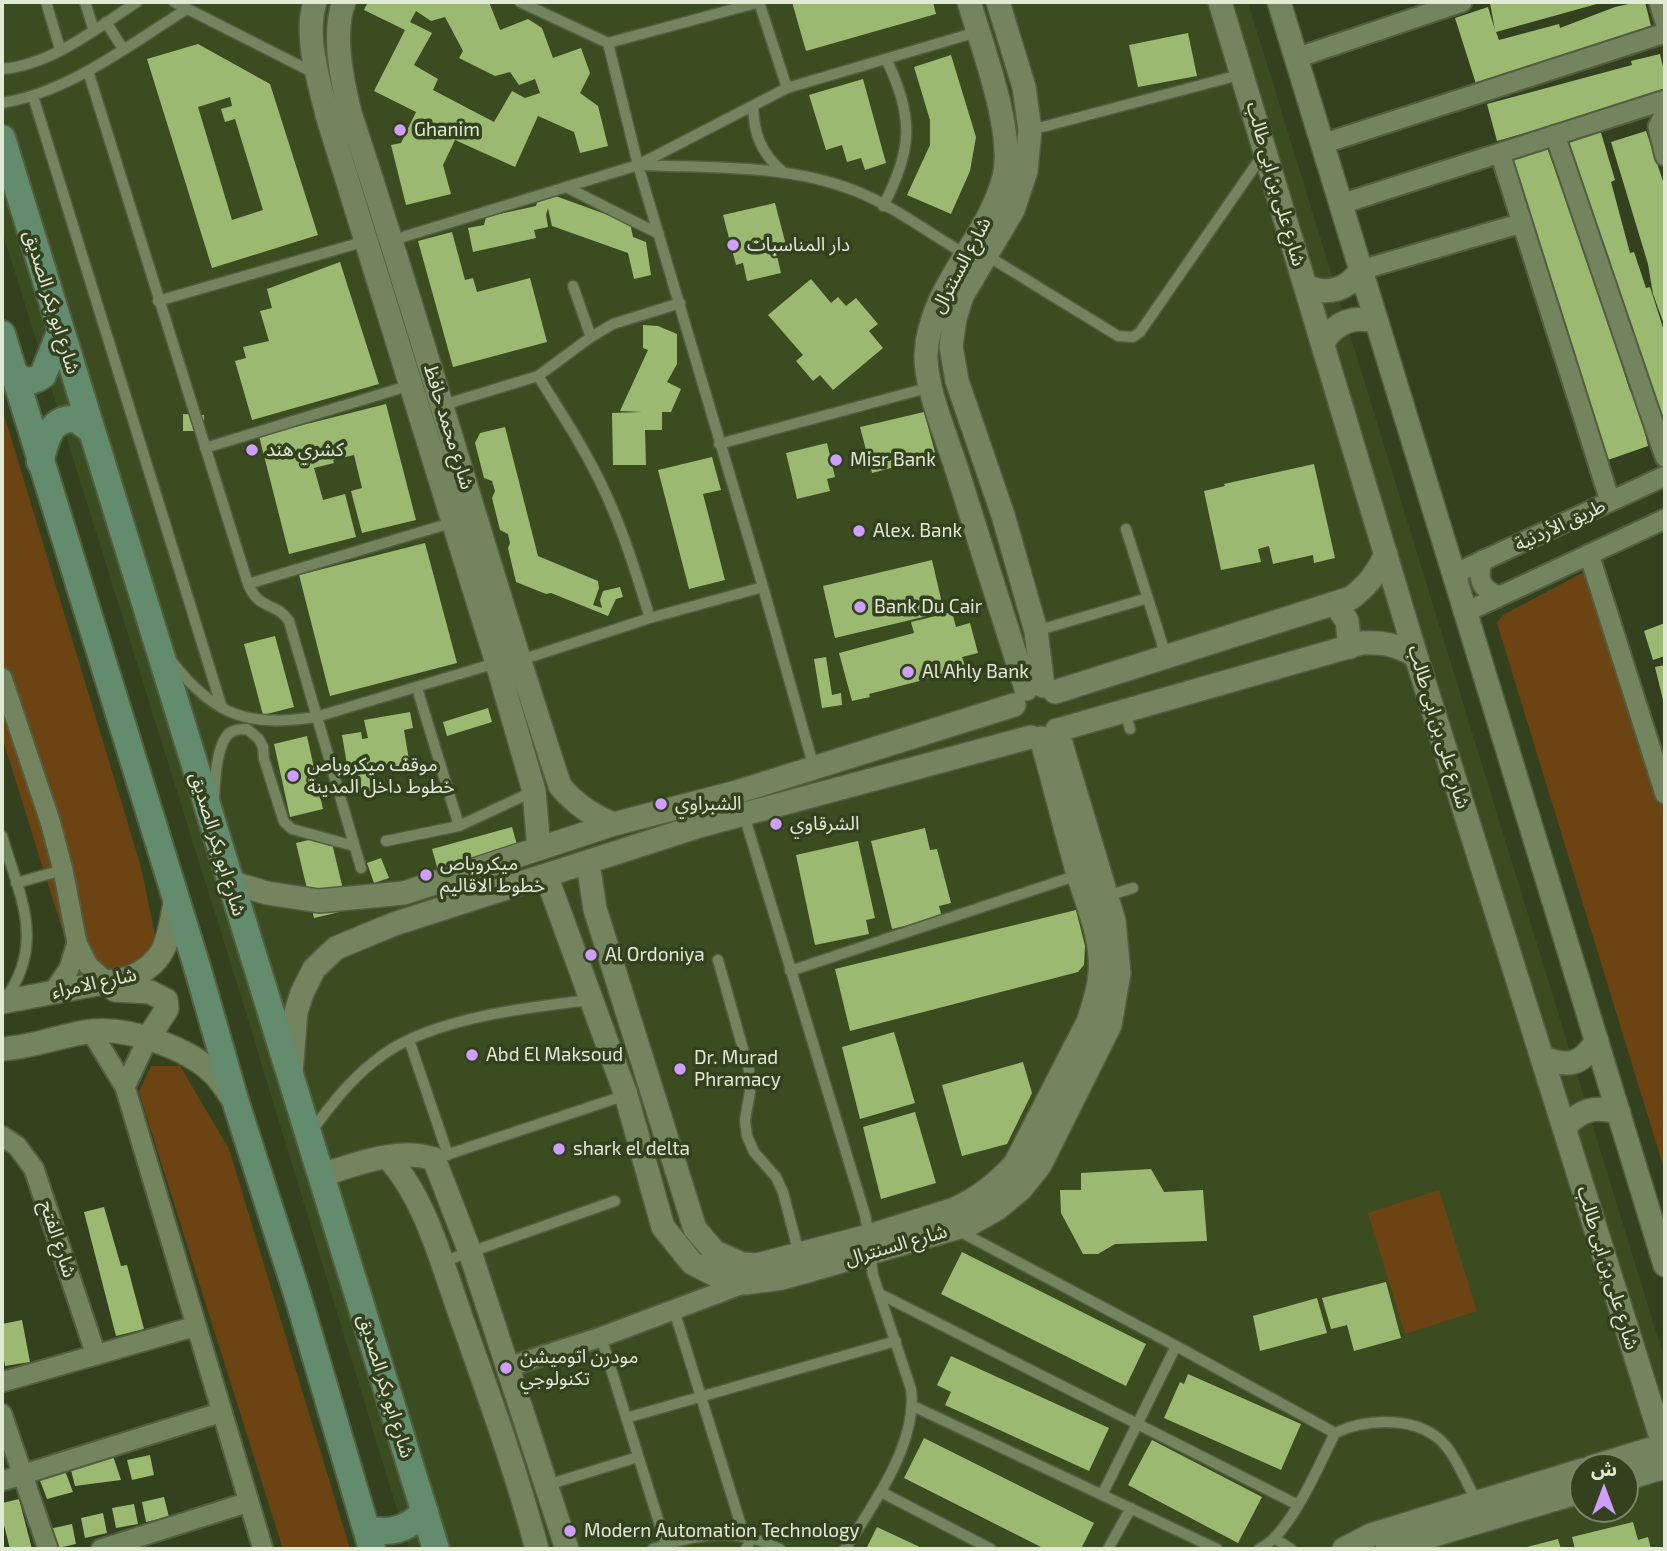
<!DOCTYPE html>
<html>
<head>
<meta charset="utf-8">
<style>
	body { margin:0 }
	#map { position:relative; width:1667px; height:1551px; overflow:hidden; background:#33411e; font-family:"Exo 2","Noto Sans Arabic",sans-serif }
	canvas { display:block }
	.frame { position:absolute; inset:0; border:4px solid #e1ead5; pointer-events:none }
	.north { position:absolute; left:1569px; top:1453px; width:70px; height:70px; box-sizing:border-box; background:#33411e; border:2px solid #798567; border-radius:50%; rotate:0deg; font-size:19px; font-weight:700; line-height:28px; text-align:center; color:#e1ead5 }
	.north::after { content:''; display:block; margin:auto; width:24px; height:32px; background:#cf9eff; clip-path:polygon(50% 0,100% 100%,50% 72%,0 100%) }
</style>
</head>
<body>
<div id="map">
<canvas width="1667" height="1551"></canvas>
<div class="frame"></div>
<div class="north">ش</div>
</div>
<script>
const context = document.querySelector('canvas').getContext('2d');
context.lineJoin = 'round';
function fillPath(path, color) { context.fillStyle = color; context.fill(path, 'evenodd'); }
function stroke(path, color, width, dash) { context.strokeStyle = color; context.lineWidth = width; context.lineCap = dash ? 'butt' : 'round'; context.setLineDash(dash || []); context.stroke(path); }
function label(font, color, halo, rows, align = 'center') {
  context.font = font + ' "Exo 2","Noto Sans Arabic",sans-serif'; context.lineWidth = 7; context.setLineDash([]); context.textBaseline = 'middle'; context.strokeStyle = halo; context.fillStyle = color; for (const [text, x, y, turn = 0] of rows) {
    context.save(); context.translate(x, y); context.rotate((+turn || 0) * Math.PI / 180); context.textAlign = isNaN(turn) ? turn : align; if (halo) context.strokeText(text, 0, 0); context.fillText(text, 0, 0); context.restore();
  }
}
fillPath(new Path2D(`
	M2 2H1248L1665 1361V1549H409L239 990 2 231ZM1583 1467H1625V1509H1583Z`), '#3b4c21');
fillPath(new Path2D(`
	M2 408 141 867 158 950 132 964 78 980 2 737Z
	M1590 569 1665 810V1172L1497 623 1503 615Z
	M151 1066H180L229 1149 350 1549H283L139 1092Z
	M1439 1190 1477 1311 1405 1334 1368 1213Z`), '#6c4414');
fillPath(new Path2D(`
	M368 2H489L500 30 528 19 542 28 553 58 581 48 590 73 580 93 598 106 608 146 580 153 574 132 538 116 515 167 455 140 443 165 451 194 406 205 391 145 401 143 416 112 374 91 405 30 364 10ZM416 11 431 21 445 17 463 51 459 58 495 76 510 72 519 85 535 79 540 93 525 98 512 91 494 122 433 90 438 79 414 65 432 33 410 22Z
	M792 2H933L936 14 806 51Z
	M1492 2H1604L1496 32 1499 40 1559 24 1560 28 1615 7 1638 2H1645L1652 30 1477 87 1455 18 1488 7 1495 30 1490 3Z
	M1188 33 1197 76 1138 87 1129 45Z
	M198 44 270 84 318 235 212 268 147 59ZM230 97 232 106 221 109 225 122 235 119 263 210 232 220 198 107Z
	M1660 54 1665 75V93L1497 141 1487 104 1632 65 1631 61Z
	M951 55 976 137 970 171 951 214 907 195 930 145V120L914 67Z
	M863 79 886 163 865 170 861 158 847 162 842 145 826 150 809 95Z
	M1599 126 1615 180 1611 182 1630 253 1634 252 1646 288 1650 287 1665 334V438L1565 136Z
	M1646 131 1665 187V327L1653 294 1648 264 1611 142Z
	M1546 145 1594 275 1629 388 1640 412 1648 446 1605 461 1597 428 1585 401 1570 340 1508 158Z
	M550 194 630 223 633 237 646 242 651 275 634 279 628 253 552 226 548 208 546 215 548 227 534 230 536 238 473 252 468 228 484 225 486 217 536 206 539 196Z
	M775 203 787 249 776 252 781 273 747 281 743 263 736 265 723 215Z
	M452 232 465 280 473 278 477 292 530 278 547 342 453 367 418 241Z
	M340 262 379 384 252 420 235 361 246 358 243 347 269 341 260 311 272 308 267 289Z
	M811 279 831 303 838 297 846 306 856 298 878 324 869 331 883 348 833 390 820 375 813 381 796 361 803 355 768 315Z
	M643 325 658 326 677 334V364L667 382 681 389 671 412H662V430H645L646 465H613L612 413 642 412 620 411 648 350 643 348Z
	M386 404 416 520 362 533 351 491 362 488 354 455 333 460 334 463 314 468 323 500 345 494 356 537 289 554 259 436Z
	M924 412 936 456 872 473 860 427Z
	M183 414 204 415V431H183Z
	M505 427 538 556 598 581 599 588 593 605 602 608 600 600 603 591 620 587 623 597 616 599 608 616 551 593 546 594 516 582 508 548 510 543 508 534 500 530 492 498 495 491 492 481 484 478 475 443 480 433Z
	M827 443 835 477 827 479 830 491 797 499 786 453Z
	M712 457 721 490 703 494 725 580 689 589 658 470Z
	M1314 464 1335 558 1314 563 1313 555 1273 564 1269 546 1258 549 1261 562 1221 570 1204 491 1225 486 1224 484Z
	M425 543 457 663 330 696 299 575Z
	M932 560 944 612 835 638 823 586Z
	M952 612 956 627 970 623 978 653 962 657 966 669 869 694 870 697 852 701 839 653 914 633 911 622Z
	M1665 623V656L1653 660 1644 631Z
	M275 636 294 707 263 715 244 644Z
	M826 657 832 695 841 693 842 705 822 708 814 659Z
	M1665 665V704H1664L1655 667Z
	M488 708 492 722 447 736 443 722Z
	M410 712 413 728 404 730 410 766 372 773 375 790 352 795 342 735 361 732 362 739 368 738 364 720Z
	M307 736 323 809 290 817 274 744Z
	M512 827 519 852 439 874 432 849Z
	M925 828 930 850 937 849 951 903 939 906 942 917 892 929 871 841Z
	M330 835 348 910 314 918 296 843Z
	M858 841 875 918 866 920 869 934 815 945 796 855Z
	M381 858 389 878 374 883 367 863Z
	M1076 910 1085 946 1084 965 1078 972 850 1031 835 969Z
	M894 1032 915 1103 860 1119 842 1047Z
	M1023 1062 1032 1093 1007 1144 962 1156 942 1085Z
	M915 1112 936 1183 881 1199 863 1127Z
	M1151 1169 1164 1192 1203 1190 1207 1241 1115 1244 1098 1254H1083L1061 1213 1060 1190H1081V1173Z
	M104 1207 121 1266 127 1265 144 1329 116 1336 84 1212Z
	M962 1252 1146 1344 1126 1386 941 1294Z
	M1386 1282 1401 1338 1354 1351 1347 1325 1331 1329 1322 1298Z
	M1317 1298 1327 1333 1260 1351 1253 1316Z
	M22 1320 30 1362 5 1366 2 1348V1324Z
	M951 1356 1109 1428 1089 1471 945 1405 951 1392 937 1385Z
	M1188 1374 1301 1424 1281 1470 1164 1418 1180 1382 1184 1384Z
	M924 1438 1094 1523 1081 1549H1045L904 1478Z
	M1152 1440 1262 1497 1238 1543 1128 1485Z
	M150 1455 154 1475 132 1480 127 1460Z
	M113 1456 121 1480 75 1486 69 1462Z
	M64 1468 73 1492 47 1499 37 1473Z
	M164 1497 169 1517 146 1522 142 1502Z
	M19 1499 32 1549H10L4 1525H2V1503Z
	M134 1504 138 1524 116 1528 112 1508Z
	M103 1513 107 1533 85 1538 81 1518Z
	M1633 1522 1638 1540 1648 1537 1651 1549H1575L1572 1537Z
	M72 1524 76 1544 53 1549 49 1529Z
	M877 1527 924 1549H866Z
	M1558 1539 1561 1549H1523V1548Z`), '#9cb972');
const service = new Path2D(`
	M46 2 60 49
	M85 2 94 31
	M174 2 314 73
	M520 2 608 43 638 165 763 587 814 768
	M759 2 787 88
	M106 22 123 49
	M608 43 760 2
	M2 69C51 65 97 28 137 2
	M88 71 248 584C259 611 277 602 289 621L361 868
	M33 96 222 708
	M2 103C70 92 130 44 187 9
	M753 106C754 135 761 153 783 172
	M1031 130 1243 74
	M639 165C709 168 786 164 853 190 892 205 929 233 965 254
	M566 187 659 234
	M883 206C913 150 914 116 886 59
	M393 240 638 165 787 88 977 32
	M986 255 1118 336 1133 337 1140 332 1264 153
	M573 286 591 337
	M158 301 366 241
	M538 376C562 414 586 451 605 492 624 533 637 576 650 618
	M443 405 538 376 591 337 613 324 680 303
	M719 444 931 387
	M205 448 411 385
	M1126 529 1166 656
	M248 584 454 522
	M1036 631 1148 598
	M518 661 650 618 763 587
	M173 663C216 717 249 727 316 717L496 663
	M1125 711 1130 729
	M214 799C215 782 216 751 226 737 230 730 239 729 247 729L259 739 263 747 264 759 284 822 292 829 354 846
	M744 815 865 1215 869 1236
	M459 826 534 791
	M2 836C19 895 46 941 6 998
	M386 841 459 826 417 688
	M16 883 63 870
	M1107 896 1133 888
	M718 960 749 1070 750 1092 745 1120 747 1136 754 1152 776 1177 783 1192 799 1254
	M790 971 1078 875
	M409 1040 448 1155
	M311 1132C332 1103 354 1075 384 1054 435 1018 529 1007 590 1000
	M434 1159 626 1095
	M959 1231 1176 1346 1335 1433
	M442 1262 615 1201
	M880 1294 1298 1505
	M674 1310 744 1535
	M601 1337 666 1545
	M913 1406 1217 1549
	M626 1418 896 1341
	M547 1485 638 1457
	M881 1492 991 1549
	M1102 1495 1176 1346
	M1275 1539 1291 1549
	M653 1549C699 1533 736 1527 780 1549
	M746 1549 752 1537
	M845 1549C873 1505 918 1443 911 1389L873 1275 870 1254
	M1108 1549 1131 1508
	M1259 1549C1290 1535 1319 1465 1335 1433 1367 1418 1420 1415 1446 1446 1459 1462 1467 1485 1478 1503`);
const minor = new Path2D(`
	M1659 2 1665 22
	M1296 58 1462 2
	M1665 113 1658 127 1665 156
	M1555 135 1665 457
	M1322 144 1665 33
	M1500 153 1610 501
	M1341 204 1665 100
	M1361 270 1522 223
	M1589 554 1665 794
	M1483 560C1476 578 1481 590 1499 596
	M1454 574 1665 476
	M1466 612 1665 519
	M2 678 50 821 63 870 77 943 88 965 107 982
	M53 992 69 969 77 943
	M91 1031 125 1087 263 1549
	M125 1087 148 1038
	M2 1136 17 1146 34 1169 96 1355
	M508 1367 601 1337 745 1283
	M2 1382 196 1326
	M2 1414 48 1549
	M2 1481 222 1412
	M101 1549 249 1502`);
const tertiary = new Path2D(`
	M315 2C304 37 319 80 327 115L497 663 534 791 539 848
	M344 2C332 34 342 80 350 113 424 336 486 563 560 786 575 804 592 816 614 824
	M969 2C982 46 1015 133 1004 177 988 240 929 287 926 355 925 386 946 436 956 467 979 541 1003 615 1026 689
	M998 2 1024 87 1030 130 1026 171 1013 210 962 296 955 318 951 346 957 381 1003 515 1036 631 1043 686
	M1220 2 1416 656 1665 1450
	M1279 2 1665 1265
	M1306 286C1328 296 1347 290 1361 270
	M1323 342C1336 322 1354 315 1377 322
	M1335 603 1347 621 1350 647
	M1055 692 1351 598C1368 585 1377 573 1386 554
	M1058 730 1362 643C1384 642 1398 645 1416 656
	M588 863 595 909 695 1229 715 1252 742 1264 757 1265 869 1236 955 1209C979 1198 997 1184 1015 1164L1088 1022C1093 1006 1099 991 1100 974 1103 939 1088 907 1078 874 1065 829 1054 783 1041 738
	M546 875 626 1095 663 1227 692 1263 725 1280 745 1283 782 1278 804 1272 970 1224 997 1209 1021 1189 1040 1165 1110 1025 1119 973 1114 921 1057 730
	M230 882 267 893 319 901 404 893 614 824 737 792 1014 705
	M110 984 115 990 150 992 166 1000 167 1009 148 1038
	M2 1002 129 978C169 962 168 936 176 898
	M2 1049C33 1047 62 1035 92 1031 128 1027 188 1048 213 1073 221 1080 226 1090 233 1099
	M1542 1057C1568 1068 1581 1065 1597 1041
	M291 1073 296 1012 302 993 314 969 336 948 394 924 696 827 1031 737
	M1564 1128C1580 1110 1595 1105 1619 1113
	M388 1158C425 1197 443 1266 461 1317 488 1393 516 1470 537 1549
	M322 1175C356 1164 399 1147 434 1159L470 1252 567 1549
	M1592 1467 1664 1445
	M1625 1479 1665 1467
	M1344 1549 1371 1535 1583 1470
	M1387 1549 1583 1491`);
const secondary = new Path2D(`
	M2 138 436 1549
	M2 334 198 970 236 1103 298 1297 372 1549
	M12 370C20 382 32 384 43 375L61 330
	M40 462C46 441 49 417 76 419L91 430
	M366 1529C391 1534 406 1530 425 1512`);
stroke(service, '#525e3f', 13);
stroke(minor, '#525e3f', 23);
stroke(tertiary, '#525e3f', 26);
stroke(secondary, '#525e3f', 30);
stroke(service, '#74845e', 10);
stroke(minor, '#74845e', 19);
stroke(tertiary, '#74845e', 23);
stroke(secondary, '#638c6e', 26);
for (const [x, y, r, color] of [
	[400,130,7,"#cf9eff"],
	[733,245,7,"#cf9eff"],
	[252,450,7,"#cf9eff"],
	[836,460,7,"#cf9eff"],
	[859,531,7,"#cf9eff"],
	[860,607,7,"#cf9eff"],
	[908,672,7,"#cf9eff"],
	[293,776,7,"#cf9eff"],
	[661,804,7,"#cf9eff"],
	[776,824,7,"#cf9eff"],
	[426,875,7,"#cf9eff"],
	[591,955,7,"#cf9eff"],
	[472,1055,7,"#cf9eff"],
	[680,1069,7,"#cf9eff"],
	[559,1149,7,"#cf9eff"],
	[506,1368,7,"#cf9eff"],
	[570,1531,7,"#cf9eff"]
]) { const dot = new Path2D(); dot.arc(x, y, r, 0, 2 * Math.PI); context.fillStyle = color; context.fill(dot); stroke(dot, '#33411e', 2.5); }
label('19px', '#e1ead5', '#33411e', [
	["Ghanim",414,130],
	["دار المناسبات",747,245],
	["كشري هند",266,450],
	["Misr Bank",850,460],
	["Alex. Bank",873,531],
	["Bank Du Cair",874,607],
	["Al Ahly Bank",922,672],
	["موقف ميكروباص",307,765],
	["خطوط داخل المدينة",307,787],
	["الشبراوي",675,804],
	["الشرقاوي",790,824],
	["ميكروباص",440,864],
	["خطوط الاقاليم",440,886],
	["Al Ordoniya",605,955],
	["Abd El Maksoud",486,1055],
	["Dr. Murad",694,1058],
	["Phramacy",694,1080],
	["shark el delta",573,1149],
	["مودرن اتوميشن",520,1357],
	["تكنولوجي",520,1379],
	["Modern Automation Technology",584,1531]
], 'left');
label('19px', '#e1ead5', '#33411e', [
	["شارع على بن ابى طالب",1276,184,74],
	["شارع السنترال",961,265,-62],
	["شارع ابو بكر الصديق",52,302,73],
	["شارع محمد حافظ",449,427,73],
	["طريق الأردنية",1560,525,-25],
	["شارع على بن ابى طالب",1439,727,73],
	["شارع ابو بكر الصديق",218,844,73],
	["شارع الامراء",94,983,-12],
	["شارع الفتح",58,1239,72],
	["شارع السنترال",896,1245,-16],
	["شارع على بن ابى طالب",1608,1268,73],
	["شارع ابو بكر الصديق",386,1386,73]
]);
</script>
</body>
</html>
